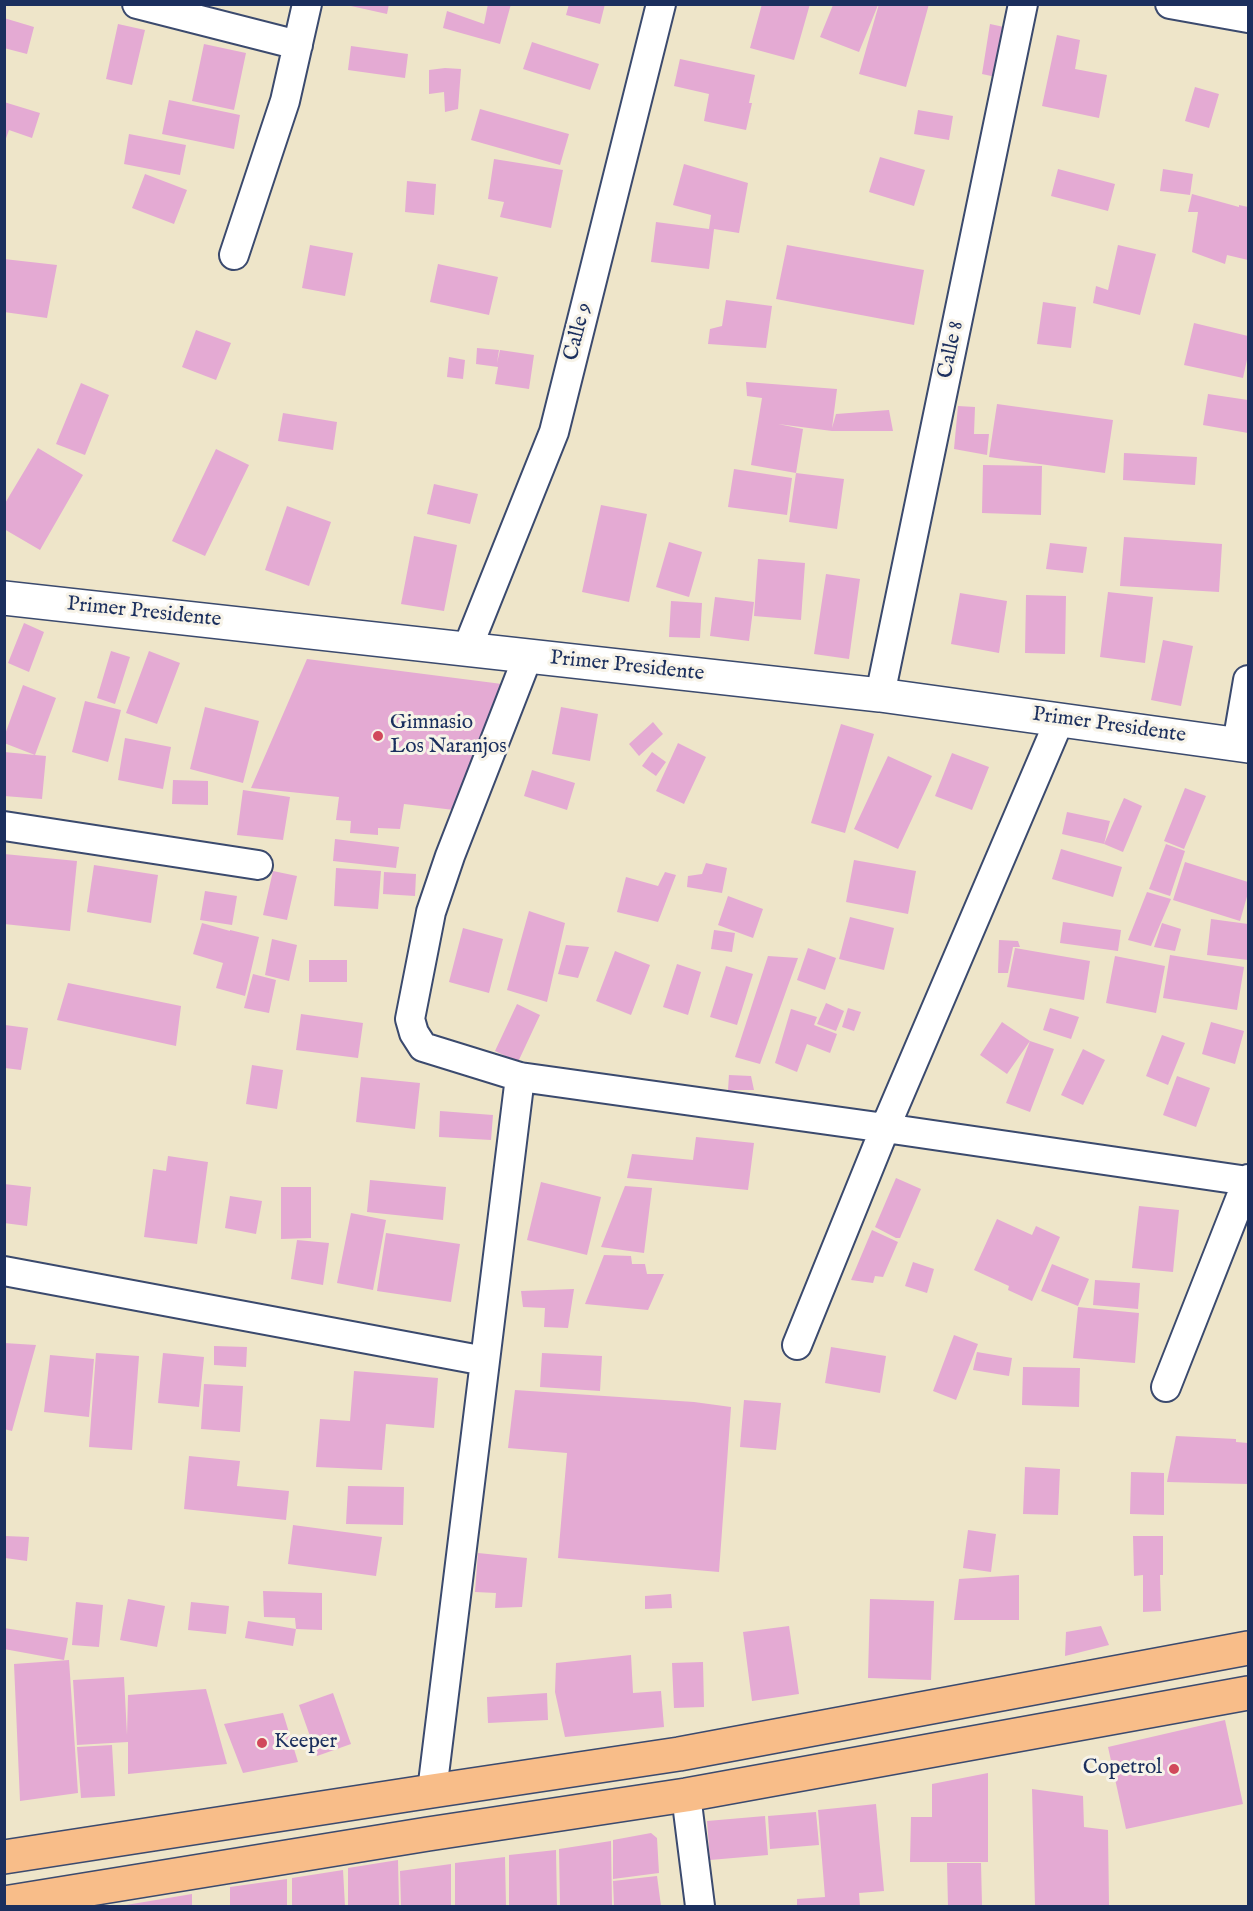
<!DOCTYPE html>
<html>
<head>
<meta charset="utf-8">
<style>
	body { margin:0 }
	#map { position:relative; width:1253px; height:1911px; overflow:hidden; background:#eee5c9; font-family:"IM FELL English",serif }
	canvas { display:block }
	.frame { position:absolute; inset:0; border:6px solid #1b2f5e; pointer-events:none }
</style>
</head>
<body>
<div id="map">
<canvas width="1253" height="1911"></canvas>
<div class="frame"></div>
</div>
<script>
const context = document.querySelector('canvas').getContext('2d');
context.lineJoin = 'round';
function fillPath(path, color) { context.fillStyle = color; context.fill(path, 'evenodd'); }
function stroke(path, color, width, dash) { context.strokeStyle = color; context.lineWidth = width; context.lineCap = dash ? 'butt' : 'round'; context.setLineDash(dash || []); context.stroke(path); }
function label(font, color, halo, rows, align = 'center') {
  context.font = font + ' "IM FELL English",serif'; context.lineWidth = 6; context.setLineDash([]); context.textBaseline = 'middle'; context.strokeStyle = halo; context.fillStyle = color; for (const [text, x, y, turn = 0] of rows) {
    context.save(); context.translate(x, y); context.rotate((+turn || 0) * Math.PI / 180); context.textAlign = isNaN(turn) ? turn : align; if (halo) context.strokeText(text, 0, 0); context.fillText(text, 0, 0); context.restore();
  }
}
fillPath(new Path2D(`
	M342 4H389L387 14Z
	M488 4H511L500 44 443 28 447 11 484 24Z
	M569 4H605L600 24 566 15Z
	M762 4H810L794 60 750 48Z
	M879 4H929L906 87 859 74Z
	M833 5H878L859 52 820 37Z
	M4 18 34 27 27 54 4 48Z
	M118 24 145 30 132 85 106 79Z
	M990 24 1004 27 996 77 982 74Z
	M1057 35 1080 40 1075 69 1107 75 1099 118 1042 106Z
	M532 42 599 64 590 90 523 69Z
	M204 44 246 53 234 110 192 101Z
	M351 46 408 54 405 78 348 70Z
	M680 59 755 75 749 103H752L746 130 704 121 709 94 674 86Z
	M445 68 461 69 458 109 445 112 444 92 429 94V70Z
	M1195 87 1219 94 1209 128 1185 121Z
	M169 100 240 115 234 149 162 134Z
	M4 102 40 113 32 138 9 130 4 144Z
	M480 109 569 134 560 165 471 140Z
	M918 110 953 116 949 140 914 134Z
	M129 134 186 145 180 175 124 164Z
	M880 157 925 170 914 206 869 192Z
	M494 159 563 170 551 228 500 217 504 202 488 199Z
	M684 164 748 183 739 233 714 229 709 269 651 262 656 222 709 229 711 215 673 205Z
	M1058 169 1115 184 1108 211 1051 196Z
	M1163 169 1193 174 1190 195 1160 191Z
	M145 174 187 190 174 224 132 208Z
	M407 181 436 184 434 215 405 212Z
	M1192 194 1239 207V205L1248 207V260L1227 255 1225 264 1192 252 1198 212H1188Z
	M310 245 353 253 345 296 302 288Z
	M787 245 924 270 914 325 776 299Z
	M1118 245 1156 254 1140 315 1093 303 1096 286 1108 290Z
	M4 259 57 265 47 318 4 312Z
	M438 264 498 277 489 315 430 302Z
	M726 300 772 306 766 348 708 344 710 329 722 326Z
	M1043 302 1076 307 1071 348 1037 344Z
	M1194 323 1248 336V355L1243 378 1184 365Z
	M196 330 231 343 216 380 182 367Z
	M477 348 499 350 497 363 500 350 534 355 529 389 495 384 498 367 476 364Z
	M449 357 465 360 463 379 447 377Z
	M746 382 837 389 832 428 836 414 889 410 893 431H832L778 424 803 429 796 473 844 479 837 529 789 522 796 473 751 465 762 398 747 396Z
	M81 383 109 395 85 455 56 444Z
	M1208 394 1248 400V433L1203 425Z
	M997 404 1113 420 1105 473 989 457Z
	M958 406 975 407 974 434H989L987 455 954 449Z
	M283 413 337 422 333 450 278 441Z
	M38 448 83 475 40 550 4 529V505Z
	M216 449 249 465 205 556 172 541Z
	M1124 453 1197 457 1195 485 1123 480Z
	M983 465 1042 466 1041 515 982 513Z
	M734 469 792 478 787 515 728 507Z
	M434 484 478 494 470 524 427 514Z
	M601 505 647 514 629 602 582 592Z
	M287 506 331 522 309 586 265 570Z
	M414 536 457 545 444 611 401 604Z
	M1124 537 1222 544 1219 592 1120 586Z
	M669 542 702 552 689 597 656 587Z
	M1050 543 1087 547 1083 573 1046 569Z
	M758 559 805 563 801 620 754 616Z
	M826 574 860 579 849 659 814 654Z
	M1108 592 1153 597 1145 663 1100 657Z
	M960 593 1007 601 999 653 951 644Z
	M1026 595 1066 596 1065 654 1025 653Z
	M715 597 754 602 749 641 710 636Z
	M671 601 702 603 700 638 669 637Z
	M24 623 44 632 29 672 8 663Z
	M1163 640 1193 646 1181 706 1151 700Z
	M111 651 130 657 115 704 97 698Z
	M149 651 180 663 157 724 126 713Z
	M307 659 502 684 454 810 404 804 400 829 378 828V835L350 833 351 821 336 820 339 797 251 788Z
	M23 685 56 698 35 755 4 743V737Z
	M85 701 121 710 108 762 72 752Z
	M205 707 259 721 243 783 190 769Z
	M561 707 598 714 590 761 552 754Z
	M653 722 663 734 639 756 629 744Z
	M841 724 874 734 845 833 811 823Z
	M125 738 171 747 163 789 118 780Z
	M678 743 706 757 684 804 656 791Z
	M4 752 46 756 42 799 4 796Z
	M652 752 666 762 656 776 642 766Z
	M952 753 989 767 972 810 935 796Z
	M888 756 932 776 898 849 854 829Z
	M532 770 575 783 567 810 524 796Z
	M173 780 208 781V805L172 804Z
	M1185 788 1206 796 1184 849 1164 841Z
	M243 790 290 797 283 840 237 835Z
	M1124 798 1142 806 1123 852 1104 844Z
	M1067 812 1110 821 1104 844 1062 834Z
	M335 839 399 847 396 868 333 861Z
	M1166 844 1185 851 1170 896 1149 889Z
	M1061 849 1122 867 1113 897 1052 879Z
	M4 854 77 861 70 931 4 924Z
	M854 860 916 871 908 914 846 902Z
	M1185 862 1248 882V893L1240 921 1173 900Z
	M706 863 727 868 722 893 687 887 688 876 702 874Z
	M94 865 158 875 151 923 87 912Z
	M336 868 381 871 378 909 334 906Z
	M273 871 297 876 287 920 263 915Z
	M384 872 416 874 415 896 383 894Z
	M665 872 676 875 658 922 617 912 626 877 658 886Z
	M205 891 237 896 232 925 200 920Z
	M1147 892 1171 899 1151 946 1128 940Z
	M728 896 763 909 753 938 718 925Z
	M529 911 565 923 547 1002 507 990Z
	M850 917 894 928 884 970 839 959Z
	M1211 919 1248 924V960L1207 955Z
	M1063 922 1121 930 1118 951 1060 943Z
	M202 923 230 931V930L259 937 245 996 216 988 223 963 193 954Z
	M1162 923 1181 929 1175 951 1154 947Z
	M463 928 503 939 489 993 449 982Z
	M714 930 735 933 732 952 711 949Z
	M272 939 297 945 289 981 265 975Z
	M999 940 1018 941 1020 947H1013L1008 973H998Z
	M566 945 589 947 578 978 558 974Z
	M808 948 836 958 825 990 797 980Z
	M1015 948 1090 961 1084 1000 1007 987Z
	M615 951 650 965 631 1015 596 1001Z
	M1170 955 1244 967 1237 1010 1163 998Z
	M768 956 798 958 760 1064 735 1057Z
	M1115 956 1165 966 1156 1013 1106 1003Z
	M309 960H347V982H309Z
	M677 964 701 972 688 1015 663 1007Z
	M726 966 753 974 737 1025 710 1017Z
	M253 974 276 980 269 1013 244 1008Z
	M68 983 181 1006 176 1046 57 1020Z
	M826 1003 844 1011 836 1031 817 1024Z
	M517 1004 540 1015 518 1062 495 1051Z
	M848 1008 861 1012 854 1031 842 1027Z
	M1050 1008 1079 1017 1071 1039 1043 1030Z
	M791 1009 817 1017 814 1025 837 1034 830 1053 807 1044 797 1072 775 1063Z
	M301 1014 363 1023 358 1058 296 1050Z
	M1002 1022 1030 1041 1054 1049 1030 1112 1006 1103 1030 1041 1007 1074 980 1055Z
	M1211 1022 1244 1031 1235 1064 1202 1054Z
	M5 1025 28 1028 21 1070 5 1068Z
	M1162 1035 1185 1043 1168 1085 1146 1076Z
	M1083 1049 1105 1060 1083 1105 1061 1095Z
	M252 1065 283 1070 277 1109 246 1104Z
	M729 1075 751 1076 754 1090H728Z
	M1177 1076 1210 1088 1196 1127 1163 1115Z
	M361 1077 420 1083 415 1129 356 1122Z
	M440 1111 493 1115 491 1140 439 1137Z
	M696 1137 754 1143 748 1190 627 1178 632 1154 693 1160Z
	M168 1156 208 1162 197 1244 144 1237 153 1169 166 1171Z
	M896 1178 921 1189 900 1238H896L875 1227Z
	M370 1180 446 1187 443 1220 367 1212Z
	M541 1182 601 1197 587 1255 527 1240Z
	M4 1184 31 1187 27 1226 4 1223Z
	M625 1186 652 1188 644 1253 601 1247Z
	M281 1187H311V1238L281 1239Z
	M230 1196 262 1201 256 1234 225 1228Z
	M1139 1206 1179 1210 1173 1272 1132 1268Z
	M351 1213 386 1220 373 1290 337 1283Z
	M997 1219 1032 1235 1036 1226 1060 1237 1032 1301 1008 1290 1009 1286 974 1270Z
	M872 1230 898 1242 883 1277 875 1276 873 1283 851 1280Z
	M386 1233 460 1244 451 1302 377 1291Z
	M297 1240 329 1243 323 1285 291 1279Z
	M604 1255 631 1256 632 1264H645L647 1274H664L648 1310 585 1304Z
	M913 1262 934 1269 927 1293 905 1286Z
	M1052 1264 1089 1279 1078 1306 1041 1291Z
	M1095 1280 1140 1283 1138 1309 1093 1305Z
	M574 1289 568 1328 544 1327 545 1308 523 1307 521 1291Z
	M1078 1307 1139 1313 1135 1363 1073 1358Z
	M954 1335 978 1344 956 1400 933 1391Z
	M4 1343 36 1345 12 1431 4 1429Z
	M214 1346 247 1347 246 1367 214 1365Z
	M831 1347 886 1356 880 1393 825 1383Z
	M977 1352 1012 1358 1009 1376 973 1370Z
	M96 1353 139 1356 132 1450 89 1447Z
	M163 1353 204 1357 199 1407 158 1403Z
	M542 1353 602 1356 600 1391 540 1387Z
	M50 1355 94 1359 89 1417 44 1412Z
	M1023 1367 1080 1368 1079 1407 1022 1405Z
	M354 1371 438 1378 434 1428 386 1424 382 1470 316 1467 320 1419 350 1421Z
	M204 1384 243 1386 240 1432 201 1429Z
	M515 1390 694 1402 731 1407 719 1572 558 1558 567 1453 508 1448Z
	M744 1400 781 1403 776 1450 740 1447Z
	M1176 1436 1236 1439V1442L1248 1443V1484L1167 1482Z
	M189 1456 240 1461 237 1486 289 1491 286 1520 184 1509Z
	M1025 1467 1060 1469 1058 1515 1023 1514Z
	M1131 1472 1164 1473V1515L1130 1514Z
	M348 1486 404 1487 403 1525 346 1524Z
	M293 1525 382 1537 376 1576 288 1564Z
	M968 1530 996 1534 991 1572 963 1568Z
	M5 1536 29 1537 27 1561 5 1558Z
	M1133 1536H1163V1575H1160L1161 1611 1143 1612V1575L1134 1576Z
	M478 1553 527 1558 522 1607 495 1608 496 1593 475 1592Z
	M1019 1575V1620H954L959 1579Z
	M263 1591 322 1593V1630L296 1629 295 1618 264 1617Z
	M671 1594 672 1608 645 1609V1596Z
	M128 1599 165 1606 157 1647 120 1640Z
	M870 1599 934 1601 931 1680 868 1678Z
	M76 1602 103 1605 99 1647 72 1645Z
	M191 1602 229 1606 226 1634 188 1630Z
	M248 1621 296 1629 293 1646 245 1638Z
	M789 1626 799 1694 752 1701 743 1632Z
	M1101 1626 1109 1645 1065 1656 1066 1632Z
	M4 1628 68 1638 64 1660 4 1649Z
	M631 1655 633 1693 661 1691 664 1727 565 1737 555 1692 556 1663Z
	M69 1660 78 1793 20 1801 14 1664Z
	M703 1662 704 1707 674 1708 672 1663Z
	M124 1677 127 1735 128 1695 206 1689 227 1764 128 1774V1742L77 1745 73 1680Z
	M333 1693 351 1744 317 1756 299 1705Z
	M547 1693 548 1720 488 1723 487 1697Z
	M283 1713 298 1762 243 1773 224 1724Z
	M1225 1720 1243 1804 1126 1829 1108 1747Z
	M112 1745 115 1796 81 1798 77 1747Z
	M988 1773V1862H910L911 1817H932V1784Z
	M1032 1789 1083 1796 1084 1827 1108 1830 1109 1906H1035Z
	M876 1804 884 1891 859 1893 860 1906H797V1899L825 1897 818 1810Z
	M816 1812 819 1845 770 1849 768 1816Z
	M765 1816 768 1855 710 1860 707 1821Z
	M651 1833 657 1838 659 1873 613 1879V1840Z
	M611 1841 612 1906H560L559 1849Z
	M556 1850 557 1906H509V1855Z
	M505 1857 506 1906H455V1863Z
	M398 1860 399 1906H348V1868Z
	M947 1863H981L982 1906H948Z
	M451 1864V1906H401L400 1871Z
	M343 1870 345 1906H292V1878Z
	M657 1876 661 1906H614L613 1881Z
	M287 1879V1906H230V1887Z
	M192 1894V1906H126V1905Z`), '#e4aad3');
const minor = new Path2D(`
	M137 4 298 45
	M1170 4 1248 18
	M234 255 285 101 307 4
	M467 649 554 432 661 4
	M528 656 450 856 431 912 410 1019 414 1033 423 1047 520 1077 885 1128 1248 1181
	M880 695 1023 4
	M1237 744 1248 680
	M4 826 258 865
	M4 1271 485 1361
	M797 1345 885 1128 1060 719
	M1166 1387 1248 1179
	M432 1791 520 1077
	M686 1795 700 1906`);
const tertiary = new Path2D(`
	M4 598 880 695 1248 746`);
const trunk = new Path2D(`
	M4 1857 432 1791 679 1754 1248 1648
	M4 1903 428 1834 686 1795 1248 1693`);
stroke(minor, '#3b4a6e', 32);
stroke(tertiary, '#3b4a6e', 36);
stroke(trunk, '#3b4a6e', 36);
stroke(minor, '#fff', 28);
stroke(tertiary, '#fff', 33);
stroke(trunk, '#f8bd89', 33);
for (const [x, y, r, color] of [
	[378,736,6,"#d1495b"],
	[262,1743,6,"#d1495b"],
	[1174,1769,6,"#d1495b"]
]) { const dot = new Path2D(); dot.arc(x, y, r, 0, 2 * Math.PI); context.fillStyle = color; context.fill(dot); stroke(dot, '#f7f3e8', 2); }
label('21px', '#1b2f5e', '#f7f3e8', [
	["Calle 9",579,332,-76],
	["Calle 8",952,350,-78],
	["Primer Presidente",144,613,6],
	["Primer Presidente",627,667,6],
	["Primer Presidente",1109,726,8]
]);
label('21px', '#1b2f5e', '#f7f3e8', [
	["Gimnasio",390,724],
	["Los Naranjos",390,748],
	["Keeper",274,1743],
	["Copetrol",1162,1769,"right"]
], 'left');
</script>
</body>
</html>
